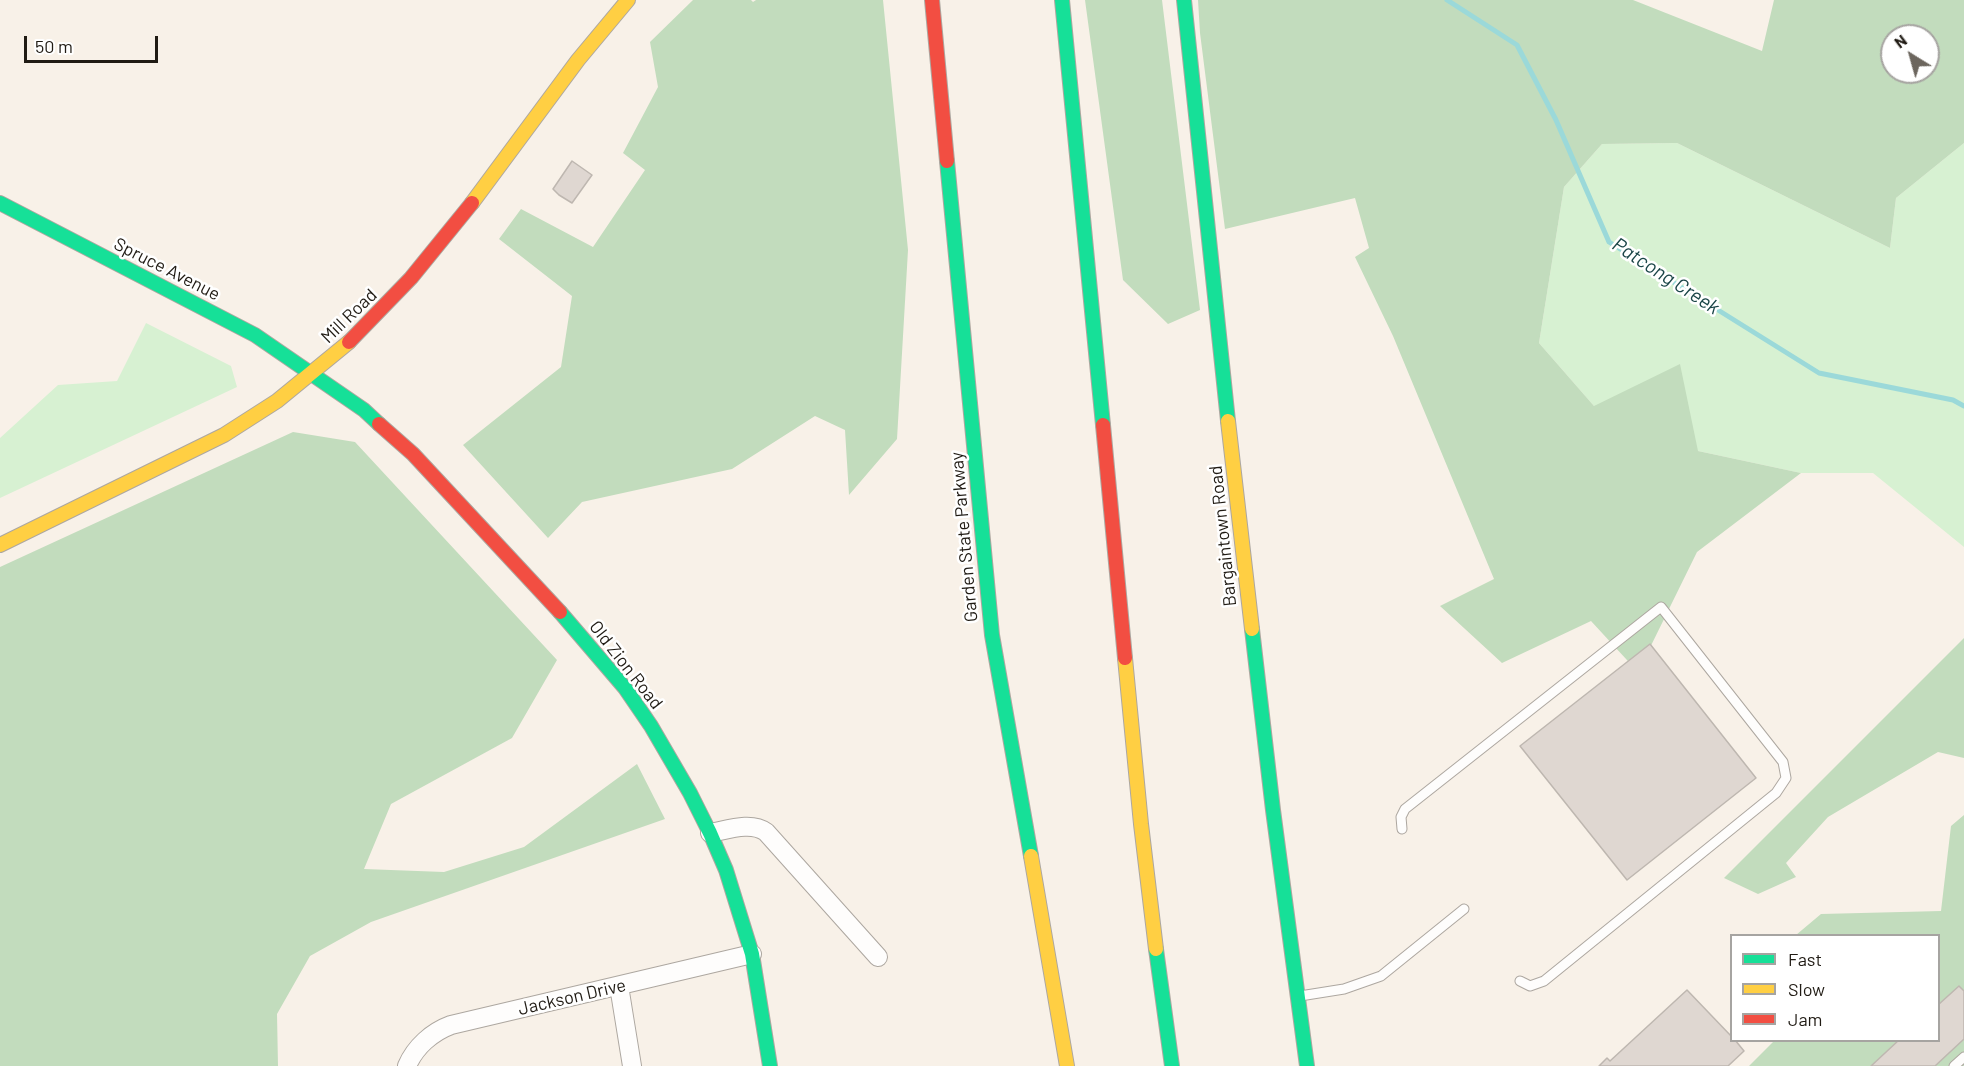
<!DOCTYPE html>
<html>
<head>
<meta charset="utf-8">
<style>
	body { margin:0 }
	#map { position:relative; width:1964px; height:1066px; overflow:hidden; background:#f8f1e8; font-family:Barlow,sans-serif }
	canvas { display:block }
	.legend { position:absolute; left:1730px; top:934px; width:210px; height:108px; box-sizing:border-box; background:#fff; border:2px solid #a6a4a1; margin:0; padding:8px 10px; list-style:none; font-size:18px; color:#201b14 }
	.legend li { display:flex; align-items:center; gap:12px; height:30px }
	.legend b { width:30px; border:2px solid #a6a4a1 }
	.north { position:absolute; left:1880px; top:24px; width:60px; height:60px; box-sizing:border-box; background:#fff; border:2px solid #a6a4a1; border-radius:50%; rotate:323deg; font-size:16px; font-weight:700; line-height:24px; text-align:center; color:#201b14 }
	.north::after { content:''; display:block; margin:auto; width:21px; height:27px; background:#6c665e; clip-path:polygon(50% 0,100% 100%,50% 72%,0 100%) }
	.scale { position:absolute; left:24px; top:36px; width:134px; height:27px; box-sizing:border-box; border:3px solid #201b14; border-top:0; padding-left:8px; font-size:18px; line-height:21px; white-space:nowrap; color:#201b14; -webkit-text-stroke:4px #fff; paint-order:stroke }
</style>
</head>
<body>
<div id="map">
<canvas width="1964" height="1066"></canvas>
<ul class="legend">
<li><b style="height:8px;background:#16e098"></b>Fast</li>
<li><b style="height:8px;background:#ffcf43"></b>Slow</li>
<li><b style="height:8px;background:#f24e42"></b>Jam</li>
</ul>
<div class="north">N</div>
<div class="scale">50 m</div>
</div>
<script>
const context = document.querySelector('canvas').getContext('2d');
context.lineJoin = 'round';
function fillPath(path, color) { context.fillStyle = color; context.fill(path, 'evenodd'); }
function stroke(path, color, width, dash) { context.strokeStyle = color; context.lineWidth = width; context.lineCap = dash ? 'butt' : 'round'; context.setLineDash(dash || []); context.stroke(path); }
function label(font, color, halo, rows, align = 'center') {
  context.font = font + ' Barlow,sans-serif'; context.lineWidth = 5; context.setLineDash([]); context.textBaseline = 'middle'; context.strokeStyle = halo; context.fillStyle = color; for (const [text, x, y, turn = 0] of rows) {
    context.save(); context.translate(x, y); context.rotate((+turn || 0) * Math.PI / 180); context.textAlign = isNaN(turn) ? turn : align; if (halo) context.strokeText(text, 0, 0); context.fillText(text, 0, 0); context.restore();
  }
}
fillPath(new Path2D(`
	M1677 143 1890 248 1896 198 1964 143V547L1873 473H1801L1698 451 1594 406 1539 343 1564 187 1602 144Z
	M146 323 231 366 237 387 0 498V438L58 385 117 381Z`), '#d7f1d2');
fillPath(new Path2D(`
	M693 0H751L753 2 756 0H883L908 250 897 439 849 495 845 430 815 416 732 469 582 502 548 538 463 445 561 367 572 296 499 239 521 209 593 247 645 170 623 153 658 87 650 42Z
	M1085 0H1162L1200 310 1168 324 1123 280Z
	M1198 0H1633L1762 51 1774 0H1964V143L1896 198 1890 248 1677 143 1602 144 1564 187 1539 343 1594 406 1680 364 1698 451 1801 473 1697 552 1638 672 1591 621 1502 663 1440 606 1494 579 1393 336 1355 257 1369 248 1355 198 1225 229 1200 33ZM1892 36H1928V72H1892Z
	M293 432 355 442 557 660 512 738 391 804 364 869 444 872 524 847 637 764 665 819 371 922 310 956 277 1014 278 1066H0V567Z
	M1964 638V758L1938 752 1828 817 1786 863 1796 877 1758 894 1724 878Z
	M1964 815V1066H1749L1774 1041 1938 1040V936L1796 935 1821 914 1941 911 1951 826Z`), '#c2dcbd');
stroke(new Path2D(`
	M1447 0 1517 45 1556 120 1609 242 1819 373 1953 400 1964 406`), '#9bd9d9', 5);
const building = new Path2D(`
	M572 161 592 175 572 203 559 195 553 189Z
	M1650 644 1756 778 1627 880 1520 746Z
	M1959 986 1964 991V1039L1935 1066H1871L1899 1040H1938V1005Z
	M1687 990 1732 1037V1040H1735L1744 1051 1728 1066H1599L1607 1058 1610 1061Z`);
fillPath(building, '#dfd7d1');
stroke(building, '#beb7b0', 1.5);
const lane = new Path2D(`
	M1402 829 1401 817 1405 809 1661 607 1783 762 1786 778 1776 793 1544 981 1530 986 1520 981
	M1300 996 1344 989 1381 976 1464 909
	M1954 1066 1964 1057`);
const street = new Path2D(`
	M710 833C727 830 751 821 766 832L878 957
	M619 986 632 1066
	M407 1066C415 1047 432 1032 451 1025L752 954`);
const fast = new Path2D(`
	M1062 0 1103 425
	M1184 0 1228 421
	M947 161 992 635 1031 856
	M0 203 255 335 364 410 379 424
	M560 612 625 688 651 726 690 793 710 833 726 870 752 954 770 1066
	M1252 629 1273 810 1307 1066
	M1156 949 1172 1066`);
const slow = new Path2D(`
	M472 203 578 60 628 0
	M1228 421 1252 629
	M0 545 224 435 277 401 349 342
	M1125 658 1141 824 1156 949
	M1031 856 1067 1066`);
const jam = new Path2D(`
	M932 0 947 161
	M349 342 411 278 472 203
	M379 424 413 454 560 612
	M1103 425 1125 658`);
stroke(lane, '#ada7a0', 11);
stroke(street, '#ada7a0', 20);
stroke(fast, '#ada7a0', 16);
stroke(slow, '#ada7a0', 16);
stroke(jam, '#ada7a0', 16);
stroke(lane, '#fefdfc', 9);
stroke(street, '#fefdfc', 18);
stroke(fast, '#16e098', 14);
stroke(slow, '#ffcf43', 14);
stroke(jam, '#f24e42', 14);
label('18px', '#201b14', '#fff', [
	["Spruce Avenue",167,269,27],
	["Mill Road",349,316,-44],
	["Bargaintown Road",1223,536,-96],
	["Garden State Parkway",964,537,-95],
	["Old Zion Road",626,665,52],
	["Jackson Drive",572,997,-13]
]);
label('italic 20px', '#1a4547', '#fff', [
	["Patcong Creek",1666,276,33]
]);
</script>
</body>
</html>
